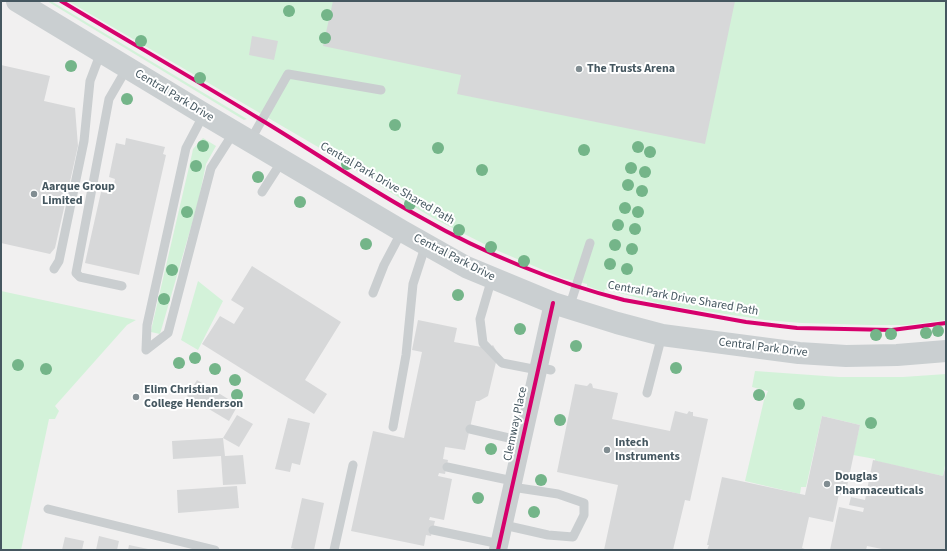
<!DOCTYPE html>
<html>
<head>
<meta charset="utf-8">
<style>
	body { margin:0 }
	#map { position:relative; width:947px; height:551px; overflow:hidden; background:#f1f0f0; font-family:"Source Sans 3",sans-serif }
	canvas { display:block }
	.frame { position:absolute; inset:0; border:2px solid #455760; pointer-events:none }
</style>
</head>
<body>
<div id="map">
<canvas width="947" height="551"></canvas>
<div class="frame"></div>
</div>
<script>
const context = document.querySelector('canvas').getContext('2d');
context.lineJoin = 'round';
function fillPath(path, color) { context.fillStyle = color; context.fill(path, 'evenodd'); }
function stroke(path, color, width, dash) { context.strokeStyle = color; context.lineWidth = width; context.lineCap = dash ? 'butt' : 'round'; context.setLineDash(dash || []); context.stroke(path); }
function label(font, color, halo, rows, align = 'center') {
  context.font = font + ' "Source Sans 3",sans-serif'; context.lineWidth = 4; context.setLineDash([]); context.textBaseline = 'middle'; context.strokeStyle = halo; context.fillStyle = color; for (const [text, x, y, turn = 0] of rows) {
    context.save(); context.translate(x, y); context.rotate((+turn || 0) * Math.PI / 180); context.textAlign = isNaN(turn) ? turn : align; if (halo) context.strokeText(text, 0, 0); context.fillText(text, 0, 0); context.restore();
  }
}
fillPath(new Path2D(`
	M47 1H51L247 119 244 120Z
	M68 1H946V320L907 325H870L802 323 765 320 665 305 605 289 604 292 587 286V284L562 278 496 250 493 252 490 247 433 218 406 202 330 154Z
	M203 138 216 146 206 164 198 203 160 334 151 332 152 326 192 154 193 149Z
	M198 281 223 301 198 350 181 340Z
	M1 291 136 320 127 325 55 406 59 411 55 419H49L21 550H1Z
	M755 371 839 377H903L946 374V460L943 476 875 461V459L853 455 860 425 822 416 806 487H801L800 494 745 481 764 400 768 391 752 387Z`), '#d3f2d9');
fillPath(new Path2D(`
	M333 1H735L705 144 457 94 461 75 323 46Z
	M252 36 278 41 274 60 249 55Z
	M1 65 50 76 44 101 75 108 78 146 55 248 50 254 1 243Z
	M126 138 165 147 163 154 166 155 139 275 85 263 101 192 112 194 115 179 109 177 116 143 125 145Z
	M252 266 341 322 305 380 327 394 314 414 202 344 220 316 234 324 244 308 231 300Z
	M418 320 457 328 454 342 487 348 488 349 493 345 498 354 488 396 479 401H476L465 450 445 447 443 459 448 460 445 474 439 473 438 476 452 479 444 520 430 517 429 520 435 521 431 536 426 535 424 546 351 531 373 431 404 438 422 352 412 350Z
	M197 380 238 405 229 421 187 396Z
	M590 383 592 384 593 388 618 393 612 419 670 431 675 411 687 414 689 411 691 412H693V416L708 419 690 501 685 500 673 550H604L618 485 557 472 575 384 587 386Z
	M237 415 253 424 239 447 223 438 225 456 243 455 246 484 223 485 221 456 173 459 172 441 223 438Z
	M822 416 860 425 845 496 839 494 833 522 809 517 802 548 807 550H707L709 545H707L722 477 805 495Z
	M288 418 310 423 300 465 292 463 290 472 275 469Z
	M873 460 943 476 946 464V550H882V549L867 546 866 550H830L839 507 863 512 864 508 849 505 851 497 865 500Z
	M237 486 239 508 178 513 177 490Z
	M302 498 324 503 314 550H299L291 548Z
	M99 536 119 541 117 550H96Z
	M65 537 84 541 82 550H62Z
	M129 545 148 549 147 550H128Z`), '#d7d8d9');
stroke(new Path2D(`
	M250 141 288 74 381 90
	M262 192 282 161
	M54 269 59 261 84 141 90 81 101 52
	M492 278 480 319 483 343 502 363 538 370
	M122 286 80 277 76 273 109 99 127 68
	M373 293 384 265 402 231
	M569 308 590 243
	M146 350 147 325 186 148 204 114
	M146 350 168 333 211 168 234 132
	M538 367 551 370
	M647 393 662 335
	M393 427 406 355 413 284 426 244
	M470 429 522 441
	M447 467 513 481
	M48 509 215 550
	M504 525 548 535 573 537 584 515V503L558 494 512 487
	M433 530 500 544
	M334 550 353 465`), '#caced0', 9);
stroke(new Path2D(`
	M498 550 553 303`), '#caced0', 18);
stroke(new Path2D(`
	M17 1 204 114 402 231 466 267 553 303 617 323 662 335 799 353 846 356 897 355 946 351`), '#cacfd1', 22);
stroke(new Path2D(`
	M61 1C128 41 196 80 263 121 316 153 367 188 422 218 483 253 556 283 624 300L746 322 797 328 892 330 946 323
	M498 550 553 303`), '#d6006c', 4);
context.fillStyle = '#74b589';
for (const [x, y] of [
	[289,11],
	[327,15],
	[325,38],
	[141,41],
	[71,66],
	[200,78],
	[127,99],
	[395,125],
	[203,146],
	[638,147],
	[438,148],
	[584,150],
	[650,152],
	[347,164],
	[196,166],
	[631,168],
	[482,170],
	[645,172],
	[258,177],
	[628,185],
	[642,191],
	[300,202],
	[410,204],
	[625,208],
	[187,212],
	[638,212],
	[618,225],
	[635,229],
	[459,230],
	[366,244],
	[615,245],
	[491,247],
	[632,249],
	[524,261],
	[610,264],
	[627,269],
	[172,270],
	[458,295],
	[164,299],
	[520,329],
	[938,331],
	[926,333],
	[891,334],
	[876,335],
	[576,346],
	[195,358],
	[179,363],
	[18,365],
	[676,368],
	[46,369],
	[215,369],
	[235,380],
	[237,395],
	[759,395],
	[799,404],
	[560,420],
	[871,423],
	[491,449],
	[541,480],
	[478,498],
	[534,512]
]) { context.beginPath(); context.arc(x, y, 6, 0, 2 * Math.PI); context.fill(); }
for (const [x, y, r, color] of [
	[579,69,4,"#818d92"],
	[34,194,4,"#818d92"],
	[136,397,4,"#818d92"],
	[607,450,4,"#818d92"],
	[827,484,4,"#818d92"]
]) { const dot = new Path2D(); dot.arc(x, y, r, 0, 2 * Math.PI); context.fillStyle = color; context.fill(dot); stroke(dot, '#fff', 1.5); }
label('bold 12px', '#455760', '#fff', [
	["The Trusts Arena",587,69],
	["Aarque Group",42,187],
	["Limited",42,201],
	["Elim Christian",144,390],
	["College Henderson",144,404],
	["Intech",615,443],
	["Instruments",615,457],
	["Douglas",835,477],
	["Pharmaceuticals",835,491]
], 'left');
label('12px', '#455760', '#fff', [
	["Central Park Drive",174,96,31],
	["Central Park Drive Shared Path",387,184,30],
	["Central Park Drive",454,258,27],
	["Central Park Drive Shared Path",683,299,10],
	["Central Park Drive",763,348,7],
	["Clemway Place",516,424,-78]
]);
</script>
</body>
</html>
